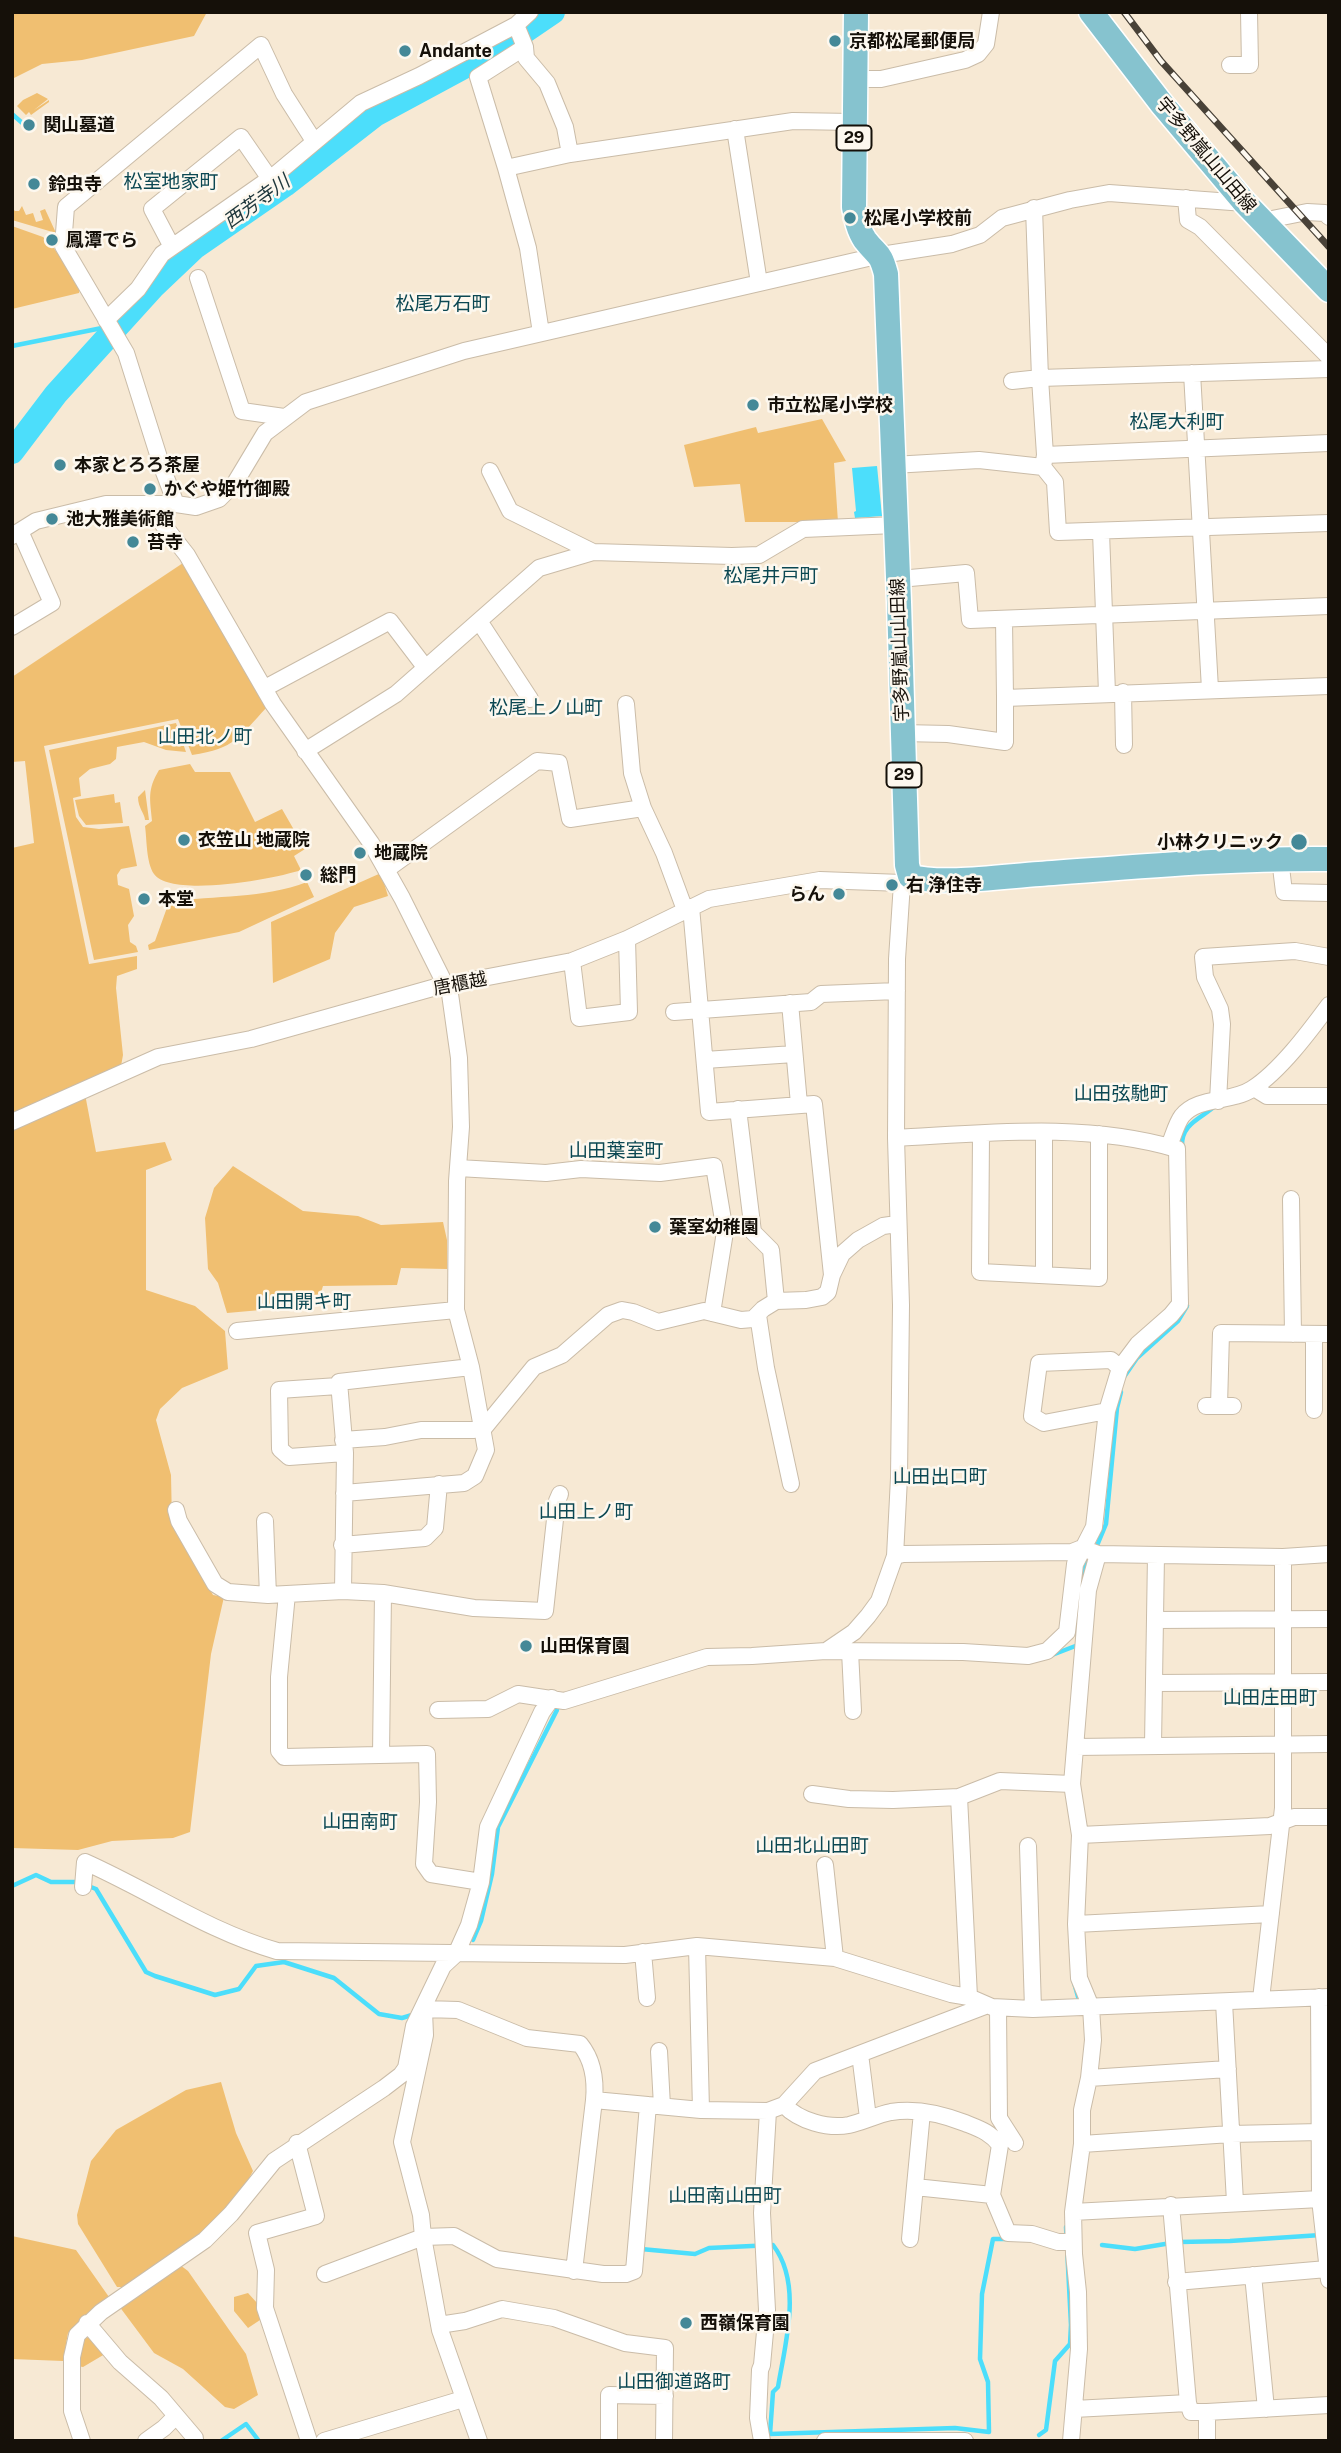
<!DOCTYPE html>
<html>
<head>
<meta charset="utf-8">
<style>
	body { margin:0 }
	#map { position:relative; width:1341px; height:2453px; overflow:hidden; background:#f7e9d4; font-family:"Public Sans",sans-serif }
	canvas { display:block }
	.frame { position:absolute; inset:0; border:14px solid #151009; pointer-events:none }
</style>
</head>
<body>
<div id="map">
<canvas width="1341" height="2453"></canvas>
<div class="frame"></div>
</div>
<script>
const context = document.querySelector('canvas').getContext('2d');
context.lineJoin = 'round';
function fillPath(path, color) { context.fillStyle = color; context.fill(path, 'evenodd'); }
function stroke(path, color, width, dash) { context.strokeStyle = color; context.lineWidth = width; context.lineCap = dash ? 'butt' : 'round'; context.setLineDash(dash || []); context.stroke(path); }
function label(font, color, halo, rows, align = 'center') {
  context.font = font + ' "Public Sans","Noto Sans JP",sans-serif'; context.lineWidth = 5; context.setLineDash([]); context.textBaseline = 'middle'; context.strokeStyle = halo; context.fillStyle = color; for (const [text, x, y, turn = 0] of rows) {
    context.save(); context.translate(x, y); context.rotate((+turn || 0) * Math.PI / 180); context.textAlign = isNaN(turn) ? turn : align; if (halo) context.strokeText(text, 0, 0); context.fillText(text, 0, 0); context.restore();
  }
}
fillPath(new Path2D(`
	M12 12H207L194 36 82 60 42 64 12 79Z
	M37 93 48 99 34 110 49 100V102L31 115 29 112 26 115 17 106 23 100Z
	M22 206 26 215 33 213 36 222 43 220 40 211 45 209 56 233 12 220V208L15 211H19Z
	M12 226 43 237 51 244 80 286 79 293 12 309Z
	M822 419 846 461 834 463 838 522H745L740 484 694 487 684 445 756 427 758 433Z
	M183 563 267 707C238 738 236 748 192 755L178 719 44 746 89 964 137 956V969L117 976 116 988 123 1055 119 1077 85 1094 96 1152 165 1142 172 1160 146 1170V1290L195 1306 225 1331 228 1369 182 1388 160 1409 156 1420 171 1475 172 1523 213 1595 224 1597 211 1654 190 1832 173 1838 112 1841 78 1850 12 1848V848L34 843 25 761 12 762V677Z
	M176 723 186 752 166 750 144 742 117 747 116 759 110 764 90 769 79 778 81 796 73 798 76 817 83 827 99 829 129 826 137 866 121 869 117 875 118 885 129 889 134 916 128 925 130 942 136 946 138 952 94 960 49 750Z
	M190 764 195 772H230L255 822 282 809 305 849 294 856 301 870C275 879 171 898 154 874 146 862 147 840 145 826L152 821C150 799 147 790 159 770Z
	M145 790 149 820H145C145 814 138 808 138 797Z
	M114 794 115 803 120 802 123 823 86 825 79 816 75 800Z
	M381 873 388 896 354 907 335 933 330 959 273 983 271 922Z
	M307 882 314 897 239 932 149 950 148 945 155 941 169 902C216 895 263 899 307 882Z
	M233 1166 303 1211 358 1216 381 1225 443 1222 447 1240V1269L401 1268 397 1285 323 1286 317 1305 227 1313 218 1283 208 1269 205 1218 214 1188Z
	M221 2082 236 2133 253 2171C248 2180 243 2191 237 2199 208 2236 164 2261 125 2287H117L78 2224 77 2215 91 2161 116 2130 186 2090Z
	M12 2236 76 2250 109 2297 68 2333 63 2361 12 2359Z
	M180 2265 188 2271 246 2354 258 2395 234 2409 225 2407 183 2369 154 2353 119 2306Z
	M248 2293 258 2304 263 2318 248 2328 234 2311V2297Z
	M91 2336 105 2354 83 2367 77 2366 82 2340Z`), '#f0bf71');
fillPath(new Path2D(`
	M877 466 882 516 855 518 854 512 856 511 852 468Z`), '#4cdefb');
stroke(new Path2D(`
	M12 114 28 128
	M12 346 107 327
	M1182 1146C1181 1123 1203 1118 1216 1105
	M1124 1377 1137 1358 1178 1321 1187 1306
	M1096 1548 1106 1524 1117 1408 1121 1392
	M1081 1576 1091 1556
	M1078 1621 1079 1595
	M1052 1655 1078 1645
	M12 1886 36 1875 51 1882H78L96 1889 146 1972 155 1976 215 1995 239 1989 256 1966 284 1962 334 1978 379 2014 402 2018 412 2015
	M473 1940 481 1921 492 1874 498 1827 557 1710
	M1073 1979 1080 2004
	M1179 2242 1230 2241 1321 2235
	M1102 2245 1135 2249 1171 2243
	M641 2249 695 2254 709 2248 773 2245C803 2284 785 2344 778 2387L773 2392 770 2434 955 2428 989 2432 988 2382 980 2359 982 2294 993 2239H1009
	M1039 2435 1046 2430 1055 2361 1070 2344 1071 2325 1066 2227
	M221 2441 246 2424 259 2441`), '#4cdefb', 4.5);
stroke(new Path2D(`
	M12 452 56 394 154 286 194 248 285 185 375 115 503 46 553 12`), '#4cdefb', 24);
const minor = new Path2D(`
	M516 25 525 47 526 58 547 83 565 127 570 154 793 121 853 122
	M525 47 478 77 506 168 528 248 541 333
	M1230 65H1250L1249 12
	M855 79H881L965 60 978 54 986 44 991 12
	M735 129 759 283
	M506 168 570 154
	M1186 198 1188 220 1200 227 1329 357
	M1262 221 1307 212 1325 213 1329 217
	M172 247 152 209 241 137 270 179
	M198 278 242 411 284 417
	M106 320 138 289 162 254 275 175 361 103 419 76 516 25 530 12
	M1329 369 1040 378 1045 455 1043 467 1055 482 1058 532 1329 523
	M1192 373 1210 689
	M1012 381 1040 378 1034 208
	M1045 455 1329 443
	M893 465 979 460 1043 467
	M490 471 510 511 593 552
	M147 504 187 555 273 704 371 843 402 898 450 994 459 1058 461 1127 457 1181 456 1310 471 1367 486 1450 475 1476 464 1483 344 1493
	M176 504 162 467 126 353 63 246 66 207 261 45 284 94 314 141
	M1101 532 1107 693
	M12 536 36 521 106 504H176L196 507 219 499 235 483 265 433 306 402 464 351 881 255 952 244 980 235 1002 218 1070 200 1109 193 1245 203
	M899 579 966 573 970 620 1329 606
	M1004 619 1005 698 1329 686
	M479 621 530 699
	M12 627 52 603 20 531
	M265 688 390 621 425 667
	M1123 692 1124 745
	M626 704 632 773 643 808 664 853 685 910
	M902 733 948 734 1005 742V698
	M305 751 396 694 539 568 593 552 732 556 759 555 803 529 895 525
	M1280 859 1284 892 1329 893
	M386 870 537 761 559 763 570 819 643 808
	M691 907 709 1112 814 1104 832 1275
	M572 961 579 1018 629 1012 627 939
	M790 1003 799 1104
	M674 1012 811 1002 821 994 897 991
	M705 1060 794 1054
	M1254 1088 1267 1096H1329
	M1218 1101 1222 1024 1220 1009 1205 977 1203 957 1295 951 1329 957
	M738 1109 753 1232 771 1250 776 1301
	M12 1122 158 1057 251 1039 436 987 572 961 627 939 709 899 820 880 902 883 910 876
	M1044 1132V1275
	M981 1134 980 1272 1099 1278V1134
	M1169 1146C1173 1137 1176 1124 1182 1116 1198 1096 1231 1103 1252 1089 1280 1071 1309 1032 1329 1005
	M458 1168 546 1173 581 1169 660 1173 714 1166 725 1232 712 1313
	M1291 1199 1293 1334
	M758 1315 766 1368 791 1484
	M237 1331 456 1310
	M338 1386 279 1390 280 1449 289 1457 345 1453
	M1206 1406H1233
	M1219 1406 1221 1333 1329 1334
	M1314 1410V1334
	M1107 1411 1044 1423 1032 1416 1039 1363 1111 1360 1120 1368
	M343 1440 385 1437 421 1430H474L484 1428 534 1367 562 1355 608 1315 622 1310 633 1312 658 1322 704 1311 741 1320 753 1319 763 1309 776 1301 806 1300 822 1297 828 1292 832 1275 842 1254 858 1240 883 1226 897 1224
	M176 1510 179 1521 215 1584 228 1592 268 1595 343 1591 383 1593 474 1608 545 1611 557 1501 560 1494
	M265 1521 268 1595
	M342 1545 425 1538 435 1528 439 1484
	M895 1556 903 1554 1072 1552 1082 1548 1098 1554 1283 1557 1329 1554
	M343 1591 345 1453 339 1382 471 1367
	M287 1594 279 1677V1751L284 1757 427 1754 428 1802 424 1864 431 1874 481 1882
	M1155 1620 1329 1619
	M826 1651 854 1632 868 1616 879 1601 895 1556 899 1478 901 1305 896 1138 897 959 902 883
	M850 1651 853 1711
	M1154 1683 1329 1682
	M438 1710 488 1709 518 1694 564 1701 707 1657 752 1656 826 1651 963 1652 1028 1656 1047 1651 1067 1632 1075 1564 1094 1527 1107 1411 1120 1368 1138 1344 1171 1315 1180 1304 1177 1149C1086 1122 989 1133 896 1138
	M1153 1745 1156 1555
	M1075 1747 1329 1744
	M381 1755 383 1593
	M812 1794 849 1799 893 1800 959 1797 1000 1781 1072 1784
	M959 1797 969 1997
	M1080 1835 1270 1826 1294 1817H1329
	M1028 1846 1033 2009
	M825 1865 835 1958
	M83 1887 85 1862C150 1891 208 1931 277 1951L625 1955 697 1946 835 1958 951 1994 969 1997 992 2007 1033 2009 1329 1997
	M1076 1924 1271 1914
	M697 1946 701 2110
	M643 1952 647 1998
	M1319 1997 1320 2199 1329 2280
	M1261 1999 1283 1808V1557
	M1224 2002 1235 2202
	M998 2008 999 2118 1015 2143
	M424 2009 458 2010 527 2038 580 2044C593 2060 596 2079 594 2100L574 2271
	M424 2011 425 2035 402 2142 421 2215 423 2237 440 2330 479 2441
	M659 2051 662 2106
	M860 2054 868 2118
	M1089 2078 1228 2069
	M594 2100 701 2110 768 2111 784 2105 815 2071 985 2006
	M784 2105C799 2121 828 2129 849 2125 863 2122 876 2115 891 2112 915 2108 942 2114 965 2123 980 2129 990 2132 1000 2145L992 2195 1008 2233 1032 2234 1058 2242H1073
	M297 2143 316 2216 257 2233 266 2270 265 2308 309 2441
	M1082 2144 1231 2134 1320 2132
	M915 2187 992 2195
	M1171 2205 1188 2403
	M1073 2212 1320 2199
	M910 2239 922 2112
	M325 2274 423 2237 454 2236 497 2259 603 2274H626L634 2271 648 2105
	M1253 2275 1266 2409
	M1176 2282 1327 2269
	M87 2323 120 2362 161 2398 195 2438
	M439 2325 465 2321 502 2309 554 2318 625 2343 665 2348 664 2441
	M1074 2409 1188 2403 1191 2412H1207L1329 2405
	M82 2441 72 2411V2357L77 2335 101 2312 205 2240 231 2214 274 2161 384 2088 401 2075 406 2068 414 2026 443 1966 456 1954 469 1925 481 1882 488 1827 542 1712 552 1698
	M146 2441 164 2428 176 2416
	M324 2441 463 2399
	M609 2441V2395L665 2396
	M762 2441 758 2418 760 2370 762 2365 767 2310 762 2213 768 2111
	M825 2441H965
	M1071 2441 1079 2349 1078 2292 1074 2254 1073 2212 1082 2144V2110L1089 2078 1093 2040 1091 2007 1079 1978 1076 1924 1080 1835 1072 1784 1088 1590 1098 1554
	M1207 2441V2412`);
const primary = new Path2D(`
	M856 12 854 207C856 218 858 230 865 240 878 257 880 251 886 274L899 602 907 865 910 876C939 886 1006 876 1039 874 1135 867 1232 858 1329 859
	M1091 12 1161 103 1245 203 1329 290`);
stroke(minor, '#cabca8', 18);
stroke(primary, '#fff', 27);
stroke(minor, '#fff', 16);
stroke(primary, '#86c3cf', 24);
const rail = new Path2D(`
	M1124 12 1161 61 1329 247`);
stroke(rail, '#494238', 7);
stroke(rail, '#fdf8ef', 4.5, [13]);
for (const [x, y, r, color] of [
	[835,41,7,"#448897"],
	[405,51,7,"#448897"],
	[29,125,7,"#448897"],
	[34,184,7,"#448897"],
	[850,218,7,"#448897"],
	[52,240,7,"#448897"],
	[753,405,7,"#448897"],
	[60,465,7,"#448897"],
	[150,489,7,"#448897"],
	[52,519,7,"#448897"],
	[133,542,7,"#448897"],
	[184,840,7,"#448897"],
	[1299,842,9,"#448897"],
	[360,853,7,"#448897"],
	[306,875,7,"#448897"],
	[892,885,7,"#448897"],
	[839,894,7,"#448897"],
	[144,899,7,"#448897"],
	[655,1227,7,"#448897"],
	[526,1646,7,"#448897"],
	[686,2323,7,"#448897"]
]) { const dot = new Path2D(); dot.arc(x, y, r, 0, 2 * Math.PI); context.fillStyle = color; context.fill(dot); stroke(dot, '#fdf8ef', 2.5); }
for (const [x, y, w] of [
	[854,138,35],
	[904,775,35]
]) { const box = new Path2D(); box.roundRect(x - w / 2, y - 12.5, w, 25, 5); context.fillStyle = '#fdf8ef'; context.fill(box); stroke(box, '#151009', 2); }
label('bold 16px', '#151009', null, [
	["29",854,138],
	["29",904,775]
]);
label('bold 18px', '#151009', '#fdf8ef', [
	["京都松尾郵便局",849,41],
	["Andante",419,51],
	["関山墓道",43,125],
	["鈴虫寺",48,184],
	["松尾小学校前",864,218],
	["鳳潭でら",66,240],
	["市立松尾小学校",767,405],
	["本家とろろ茶屋",74,465],
	["かぐや姫竹御殿",164,489],
	["池大雅美術館",66,519],
	["苔寺",147,542],
	["衣笠山 地蔵院",198,840],
	["小林クリニック",1283,842,"right"],
	["地蔵院",374,853],
	["総門",320,875],
	["右 浄住寺",906,885],
	["らん",825,894,"right"],
	["本堂",158,899],
	["葉室幼稚園",669,1227],
	["山田保育園",540,1646],
	["西嶺保育園",700,2323]
], 'left');
label('18px', '#151009', '#fdf8ef', [
	["宇多野嵐山山田線",1206,155,50],
	["宇多野嵐山山田線",900,650,-92],
	["唐櫃越",460,984,-11]
]);
label('19px', '#0b4752', '#fdf8ef', [
	["松室地家町",171,182],
	["松尾万石町",443,304],
	["松尾大利町",1177,422],
	["松尾井戸町",771,576],
	["松尾上ノ山町",546,708],
	["山田北ノ町",205,737],
	["山田弦馳町",1121,1094],
	["山田葉室町",616,1151],
	["山田開キ町",304,1302],
	["山田出口町",940,1477],
	["山田上ノ町",586,1512],
	["山田庄田町",1270,1698],
	["山田南町",360,1822],
	["山田北山田町",812,1846],
	["山田南山田町",725,2196],
	["山田御道路町",674,2382]
]);
label('italic 19px', '#20383d', '#fdf8ef', [
	["西芳寺川",257,202,-36]
]);
</script>
</body>
</html>
